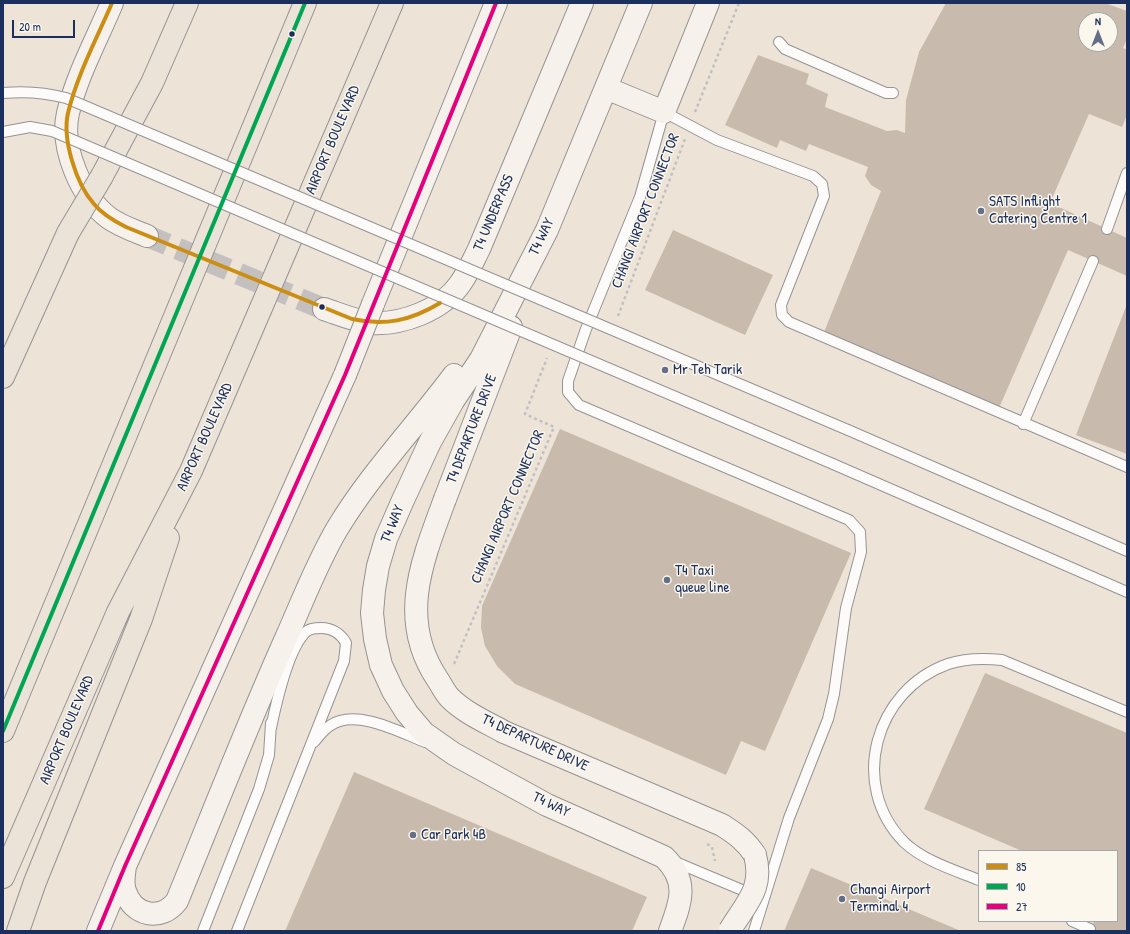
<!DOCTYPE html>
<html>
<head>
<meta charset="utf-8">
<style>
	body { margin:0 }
	#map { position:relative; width:1130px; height:934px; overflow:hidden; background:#ede4d7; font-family:"Patrick Hand",sans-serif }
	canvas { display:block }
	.frame { position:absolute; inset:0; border:4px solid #1b2f5e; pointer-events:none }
	.legend { position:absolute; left:978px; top:850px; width:140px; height:72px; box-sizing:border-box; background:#fbf7ec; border:1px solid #a1a7b3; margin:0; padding:5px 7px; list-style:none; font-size:12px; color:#1b2f5e }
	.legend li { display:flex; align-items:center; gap:8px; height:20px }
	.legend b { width:20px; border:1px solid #a1a7b3 }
	.north { position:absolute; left:1078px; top:12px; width:40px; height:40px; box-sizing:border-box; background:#fbf7ec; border:1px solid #a1a7b3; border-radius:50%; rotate:0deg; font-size:11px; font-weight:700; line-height:16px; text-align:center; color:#1b2f5e }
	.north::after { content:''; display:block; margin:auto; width:14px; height:18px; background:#646e88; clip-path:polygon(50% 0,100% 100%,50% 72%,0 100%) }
	.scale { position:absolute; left:12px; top:20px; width:63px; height:18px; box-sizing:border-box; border:2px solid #1b2f5e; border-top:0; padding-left:5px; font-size:12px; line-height:14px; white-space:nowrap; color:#1b2f5e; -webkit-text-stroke:3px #fbf7ec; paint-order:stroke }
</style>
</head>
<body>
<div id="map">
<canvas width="1130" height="934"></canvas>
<div class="frame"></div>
<ul class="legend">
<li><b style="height:5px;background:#cb8e13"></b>85</li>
<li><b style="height:5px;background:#00a651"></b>10</li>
<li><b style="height:5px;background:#e5007d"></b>27</li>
</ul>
<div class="north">N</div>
<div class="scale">20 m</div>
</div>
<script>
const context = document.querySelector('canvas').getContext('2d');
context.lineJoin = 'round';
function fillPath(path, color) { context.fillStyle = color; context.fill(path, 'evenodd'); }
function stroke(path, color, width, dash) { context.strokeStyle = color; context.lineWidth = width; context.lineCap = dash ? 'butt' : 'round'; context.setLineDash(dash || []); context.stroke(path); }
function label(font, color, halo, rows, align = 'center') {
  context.font = font + ' "Patrick Hand",sans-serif'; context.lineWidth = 3; context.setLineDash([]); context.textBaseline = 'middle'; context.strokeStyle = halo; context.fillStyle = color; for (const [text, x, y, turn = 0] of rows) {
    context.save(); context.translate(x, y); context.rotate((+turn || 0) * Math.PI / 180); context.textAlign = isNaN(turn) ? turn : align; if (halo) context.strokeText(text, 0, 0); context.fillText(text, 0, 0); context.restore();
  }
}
fillPath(new Path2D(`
	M946 3H1105L1127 11V39L1123 48 1127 50V115L1122 127 1089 114 1050 203 1127 238V276L1068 250 999 408 824 332 881 191 871 185 865 176 868 167 809 144 806 151 780 140 777 148 725 125 758 55 809 74 806 84 828 94 825 107 887 131 897 130 905 133 906 100 919 52ZM1086 20H1110V44H1086Z
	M673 230 773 275 745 335 645 290Z
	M1127 304V454L1076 435Z
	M560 429 851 553 765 751 741 741 726 775 515 684 497 666 485 646 481 628 482 606Z
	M985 673 1127 733V931H1090L1094 921H1117V851H1022L924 809Z
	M354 772 647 897 632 931H285Z
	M811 868 961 931H784Z`), '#c8bbad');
stroke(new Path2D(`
	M147 236 324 309`), '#c3c0bf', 22, [22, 11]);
const lane = new Path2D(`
	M779 42 785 49 886 93H893
	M1107 229 1127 173
	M1023 424 1093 261
	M848 430 1127 551
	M833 464 1127 592
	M314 742C319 736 324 729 331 725 356 708 402 733 425 742
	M673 861 754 895
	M979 880C954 870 924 861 904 842 848 785 875 690 948 664 966 658 984 658 1002 660L1127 712
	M1072 921 1090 929
	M203 931 259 789 269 755 271 723
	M237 931 344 661 346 643C341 634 332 628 321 628 316 628 311 628 307 631 288 647 276 704 271 728
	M754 931 789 818 828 719 834 694 846 608 861 552 860 532 849 520 579 405 568 392V381L586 329 640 197 664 112 717 140 813 176 822 184 824 196 781 305 782 315 789 322 1127 467`);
const secondary = new Path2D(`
	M112 3C97 39 77 75 68 113 60 147 81 197 109 218 120 226 135 231 147 236
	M641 3 547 230 481 359 453 401 430 442 403 500 386 539 378 566 374 590 372 613 375 639 381 665 393 691 407 713 424 733 454 754 547 805 664 857C689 881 681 902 670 931
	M606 88 664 112 708 3
	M373 304 496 3
	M324 309C339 314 355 321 371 323 402 325 442 310 460 284 468 273 473 261 479 249L582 3
	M445 499 511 327
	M504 732 722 825C736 834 746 841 755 855
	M125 866C124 874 122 883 125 891 133 916 161 922 177 901 213 813 248 723 287 636 303 600 317 563 337 529 370 474 416 426 454 375
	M98 931 125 866 345 375`);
const highway = new Path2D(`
	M102 176 152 83 187 3
	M3 377 68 233
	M3 731 305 3
	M3 877 118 612 191 471 392 3
	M18 931 35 882 141 619 168 538`);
stroke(lane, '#959394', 12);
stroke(secondary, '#959394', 24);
stroke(highway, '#959394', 24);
stroke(new Path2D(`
	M695 112 739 3
	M618 316 685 139
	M454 664 554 427 525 414 547 358
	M707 844 712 847 715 861`), '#c0c0c3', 2.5, [3, 3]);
stroke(lane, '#fcfbf9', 10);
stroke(secondary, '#f6f2eb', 22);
stroke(highway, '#ebe2d8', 22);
const laneBridge = new Path2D(`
	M3 93C25 91 44 92 66 98L848 430
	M3 132 30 127 52 131 833 464`);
const secondaryBridge = new Path2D(`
	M345 375 373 304
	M445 499C422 561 397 620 438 680 442 686 445 693 450 698 465 713 486 722 504 732
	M730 930C746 903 764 889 755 855`);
const highwayBridge = new Path2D(`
	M68 233 102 176`);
stroke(laneBridge, '#959394', 12, []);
stroke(secondaryBridge, '#959394', 24, []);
stroke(highwayBridge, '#959394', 24, []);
stroke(laneBridge, '#fcfbf9', 10);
stroke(secondaryBridge, '#f6f2eb', 22);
stroke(highwayBridge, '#ebe2d8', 22);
stroke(new Path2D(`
	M112 3C97 38 77 75 68 113 62 139 76 184 94 204 102 214 114 221 126 227L352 319C385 326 410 321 440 303`), '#cb8e13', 4);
stroke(new Path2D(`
	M3 731 305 3`), '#00a651', 4);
stroke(new Path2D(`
	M98 931 125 866 345 375 496 3`), '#e5007d', 4);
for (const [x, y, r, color] of [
	[292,34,3.5,"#1b2f5e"],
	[981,211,4,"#646e88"],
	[322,307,3.5,"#1b2f5e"],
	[665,370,4,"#646e88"],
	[667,580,4,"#646e88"],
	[413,835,4,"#646e88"],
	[842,899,4,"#646e88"]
]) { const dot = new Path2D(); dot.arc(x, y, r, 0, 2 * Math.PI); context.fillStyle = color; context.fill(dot); stroke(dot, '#fbf7ec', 1.5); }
label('15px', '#1b2f5e', '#fbf7ec', [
	["AIRPORT BOULEVARD",333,140,-67],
	["CHANGI AIRPORT CONNECTOR",646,211,-69],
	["T4 UNDERPASS",494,213,-67],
	["T4 WAY",542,237,-64],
	["T4 DEPARTURE DRIVE",472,429,-69],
	["AIRPORT BOULEVARD",205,437,-66],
	["CHANGI AIRPORT CONNECTOR",508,507,-67],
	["T4 WAY",393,524,-68],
	["AIRPORT BOULEVARD",67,730,-67],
	["T4 DEPARTURE DRIVE",535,743,25],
	["T4 WAY",551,805,26]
]);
label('15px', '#1b2f5e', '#fbf7ec', [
	["SATS Inflight",989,202],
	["Catering Centre 1",989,219],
	["Mr Teh Tarik",673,370],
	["T4 Taxi",675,571],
	["queue line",675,588],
	["Car Park 4B",421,835],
	["Changi Airport",850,890],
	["Terminal 4",850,907]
], 'left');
</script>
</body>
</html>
